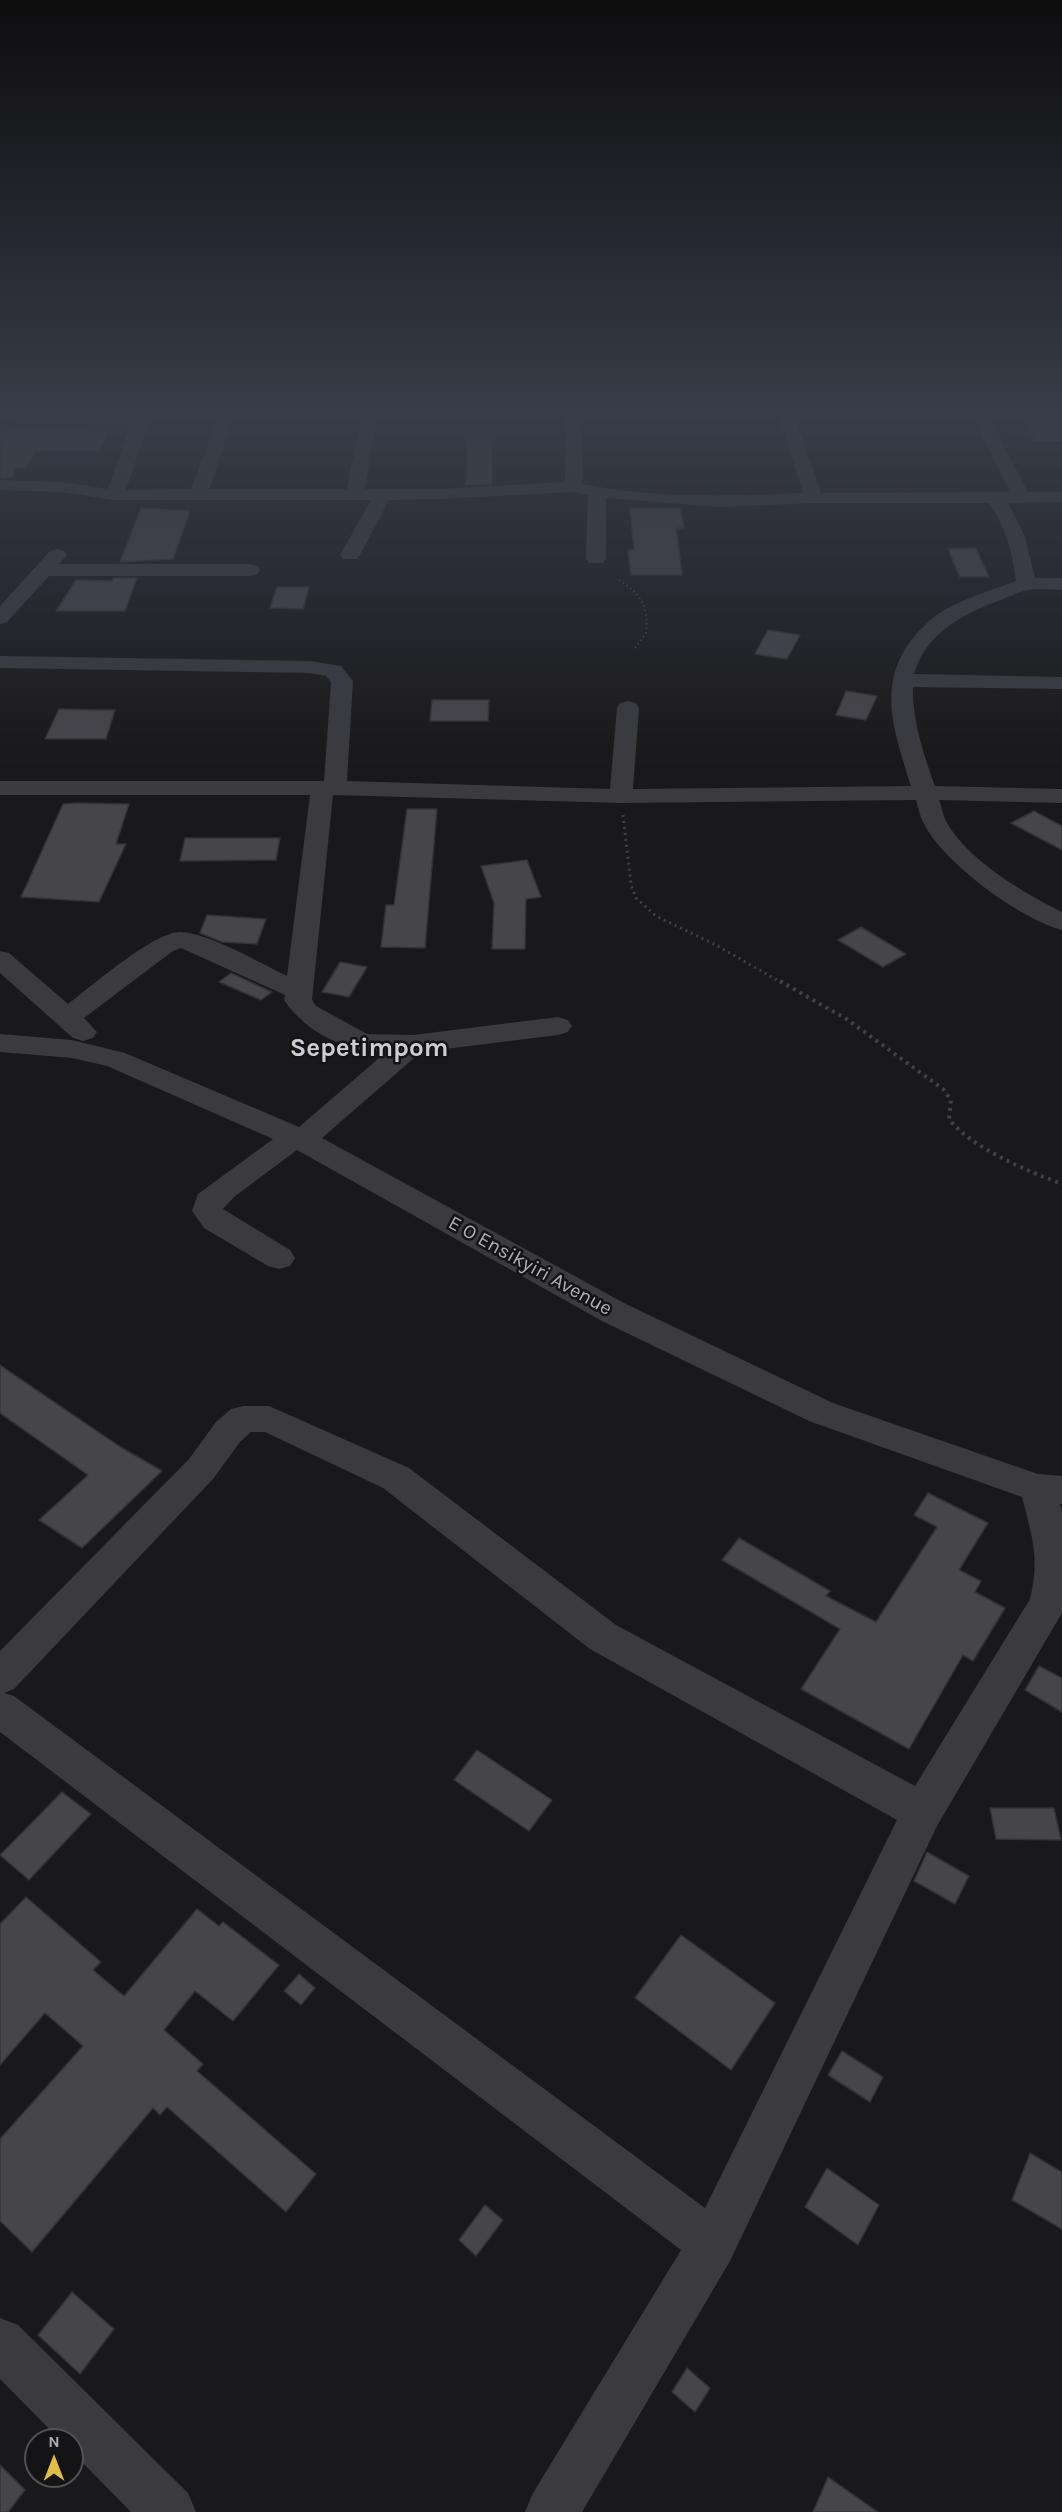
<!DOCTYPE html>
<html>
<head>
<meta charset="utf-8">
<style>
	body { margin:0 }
	#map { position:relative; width:1062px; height:2512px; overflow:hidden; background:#19181a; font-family:Karla,sans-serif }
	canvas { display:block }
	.north { position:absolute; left:24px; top:2428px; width:60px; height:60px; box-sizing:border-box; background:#141315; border:2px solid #515156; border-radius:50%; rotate:0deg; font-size:16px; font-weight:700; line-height:24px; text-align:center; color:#acafb8 }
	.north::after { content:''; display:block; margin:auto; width:21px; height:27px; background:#e0bc4b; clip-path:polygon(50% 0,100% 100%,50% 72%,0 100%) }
</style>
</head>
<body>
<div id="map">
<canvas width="1062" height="2512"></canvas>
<div class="north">N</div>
</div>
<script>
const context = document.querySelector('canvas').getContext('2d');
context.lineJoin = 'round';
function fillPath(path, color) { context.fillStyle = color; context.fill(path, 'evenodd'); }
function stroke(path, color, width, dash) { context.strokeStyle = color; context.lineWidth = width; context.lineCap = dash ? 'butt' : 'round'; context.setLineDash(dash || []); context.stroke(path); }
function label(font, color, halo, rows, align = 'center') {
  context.font = font + ' Karla,sans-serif'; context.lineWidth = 5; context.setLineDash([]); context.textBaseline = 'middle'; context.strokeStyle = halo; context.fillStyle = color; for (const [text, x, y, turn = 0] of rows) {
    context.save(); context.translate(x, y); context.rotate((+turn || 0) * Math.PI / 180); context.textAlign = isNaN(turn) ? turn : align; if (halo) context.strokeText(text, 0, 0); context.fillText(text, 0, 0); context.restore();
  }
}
const building = new Path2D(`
	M1022 417H1062V441H1035Z
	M15 428H46L44 431H108L99 451H35L26 468H16L11 478H0L1 432H14Z
	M492 439V484L466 485 467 440Z
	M141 508 190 511 173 559 120 562Z
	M630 508H680L684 528H676L682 575H631L628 550H634Z
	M976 548 989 577H960L948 549Z
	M114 578H137L125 611H56L76 580 112 581Z
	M277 587H309L303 609 270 608Z
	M768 630 800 635 787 659 755 654Z
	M846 691 877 696 866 720 836 715Z
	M432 700H489L488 721H430Z
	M59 709 94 710H115L106 739H45Z
	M77 803 129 804 116 844H126L99 902 21 897 63 804Z
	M407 809H437L425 948 381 947 386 905H394Z
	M1034 811 1062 826V850L1011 823Z
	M185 838H280L276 860 180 861Z
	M527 860 541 897 526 899 525 949H492L494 903 481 866Z
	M207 915 266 919 257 944 222 942 200 933Z
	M861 927 906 954 883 967 838 940Z
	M340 962 367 967 349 997 322 992Z
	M231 973 272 992 261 1000 219 982Z
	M0 1365 119 1446 162 1471 82 1548 39 1520 88 1475 0 1413Z
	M928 1493 988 1523 959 1570 981 1581 975 1592 1005 1608 973 1661 963 1655 909 1749 801 1689 840 1629 722 1560 739 1538 830 1591 826 1596 876 1622 937 1527 914 1515Z
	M1039 1666 1062 1678V1712L1025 1690Z
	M477 1750 552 1800 529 1831 454 1780Z
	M62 1792 91 1814 29 1880 0 1855Z
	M990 1808H1054L1061 1840 996 1839Z
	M927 1852 969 1876 955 1904 914 1881Z
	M26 1897 101 1962 93 1970 124 1996 197 1909 219 1926 223 1922 279 1965 233 2021 195 1991 164 2030 203 2064 197 2071 316 2174 286 2212 167 2107 160 2115 153 2108 32 2252 0 2221V2139L83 2046 45 2013 0 2065V1924Z
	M681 1935 775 2003 731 2070 635 1998Z
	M299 1974 315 1988 301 2005 284 1991Z
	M842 2051 883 2077 870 2102 828 2075Z
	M1030 2153 1062 2172V2229L1012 2200Z
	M827 2168 879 2205 858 2245 805 2207Z
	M485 2205 503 2220 476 2256 459 2240Z
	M72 2292 114 2329 80 2374 38 2335Z
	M687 2368 710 2388 695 2412 672 2392Z
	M0 2465 25 2490 8 2512H0Z
	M828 2477 878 2512H813Z`);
fillPath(building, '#46454a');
stroke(building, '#333336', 1.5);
stroke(new Path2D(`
	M619 580C641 594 649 606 646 633L635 648`), '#404146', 2, [1.5, 3]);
stroke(new Path2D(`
	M623 815 631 885 636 898 656 916 716 945 782 983`), '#404146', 3, [2, 4]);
stroke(new Path2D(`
	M780 981 848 1020 943 1089 951 1100 949 1119C970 1147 1029 1172 1062 1184`), '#404146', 4, [3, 4.5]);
fillPath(new Path2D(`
	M4 417H150L126 490 191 489 218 417H234L209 489H347L361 417H377L365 489H441L565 482V417H581L583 484C655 499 730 496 803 493L779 417H795L821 493 1010 492 973 417H989L1028 492H1062V502L1008 503 1025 537 1035 578H1062V590C1052 590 1040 588 1029 590 1021 591 1011 596 1003 599 965 613 926 632 914 674L1062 677V689L913 687C912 720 924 755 935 786L1062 789V803L939 800C942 807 943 816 947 823 969 861 1024 893 1062 912V930C1020 919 942 862 923 822 920 816 918 807 916 800L621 803 333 795 312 1000 316 1006 367 1034 413 1035 558 1017 568 1020 572 1026 568 1032 558 1035 421 1052 322 1138 624 1303 833 1403 1038 1474 1062 1476V1504H1060L1062 1512V1613L937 1826 730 2261 582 2512H525L533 2493 681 2250 0 1732V1651L189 1459 216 1422 231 1409 243 1406H269L409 1468 616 1625 915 1786 1030 1599C1040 1559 1032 1536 1022 1497L809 1421 602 1321 297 1150 234 1197 223 1209 290 1250 295 1258 290 1266 279 1269 268 1266 204 1228 192 1211 198 1194 273 1139 107 1066 72 1058 0 1052V1034L72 1040 125 1053 299 1127 386 1052C346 1051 307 1034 284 1000L285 995 181 948 173 951 84 1018 97 1032 93 1038 83 1041 73 1038 0 973V951L9 953 68 1004C91 987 153 932 180 932 207 932 262 964 287 976L310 795H0V781H324L331 682 326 676 310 673 0 668V656L310 661 341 666 353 681 347 781 610 789 617 708 620 703 628 701 636 703 639 708 633 789 911 786C896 736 876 688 910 642 921 627 935 614 952 606 972 596 994 589 1016 581 1013 554 1005 525 989 503H814L719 507 606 498V559L603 563H589L586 559 588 495 574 492 441 499 389 500 360 555 357 559H343L340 555 371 500H115L61 492 0 490V480L61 482 108 489 130 426 12 422ZM251 1432H265L383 1488 590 1649 897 1820 705 2208 14 1696 4 1693 14 1689 213 1479 240 1442Z
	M57 549 64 551 67 555 59 564H250L257 566 260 570 257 574 250 576H49L7 622 0 624V606L50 551Z
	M0 2318 18 2325 188 2493 196 2512H131L72 2452V2440H60L0 2379Z`), '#3a3a3f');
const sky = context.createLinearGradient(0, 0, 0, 769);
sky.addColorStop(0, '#0e0d0e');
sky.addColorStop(0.54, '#383d49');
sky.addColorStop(1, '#383d4900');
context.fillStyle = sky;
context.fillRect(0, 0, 1062, 769);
label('20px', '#acafb8', '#141315', [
	["E O Ensikyiri Avenue",530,1266,29]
]);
label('bold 26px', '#cdced5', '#141315', [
	["Sepetimpom",369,1049]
]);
</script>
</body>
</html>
